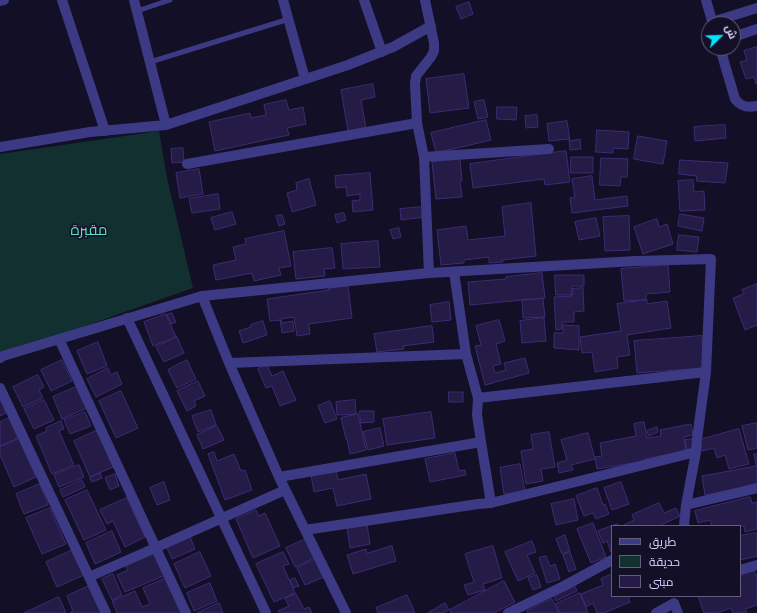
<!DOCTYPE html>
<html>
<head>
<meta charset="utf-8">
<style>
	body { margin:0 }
	#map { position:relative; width:757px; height:613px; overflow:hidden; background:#130f26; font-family:"Space Grotesk",Cairo,sans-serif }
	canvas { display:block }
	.legend { position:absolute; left:611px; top:525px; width:130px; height:72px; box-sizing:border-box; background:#130f26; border:1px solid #625e7d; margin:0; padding:5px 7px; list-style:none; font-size:12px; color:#d9d4ff }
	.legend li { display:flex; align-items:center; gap:8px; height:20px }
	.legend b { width:20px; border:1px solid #625e7d }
	.north { position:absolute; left:701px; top:16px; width:40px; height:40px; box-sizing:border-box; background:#130f26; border:1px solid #625e7d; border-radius:50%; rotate:67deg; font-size:11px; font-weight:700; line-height:16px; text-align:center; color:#d9d4ff }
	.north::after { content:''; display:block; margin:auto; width:14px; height:18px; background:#00e5ff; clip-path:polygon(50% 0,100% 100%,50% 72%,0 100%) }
</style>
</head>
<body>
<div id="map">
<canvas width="757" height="613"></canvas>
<ul class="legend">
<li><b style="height:5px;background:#3d3a85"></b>طريق</li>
<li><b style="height:11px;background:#12302f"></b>حديقة</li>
<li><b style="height:11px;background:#241b47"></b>مبنى</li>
</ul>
<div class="north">ش</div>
</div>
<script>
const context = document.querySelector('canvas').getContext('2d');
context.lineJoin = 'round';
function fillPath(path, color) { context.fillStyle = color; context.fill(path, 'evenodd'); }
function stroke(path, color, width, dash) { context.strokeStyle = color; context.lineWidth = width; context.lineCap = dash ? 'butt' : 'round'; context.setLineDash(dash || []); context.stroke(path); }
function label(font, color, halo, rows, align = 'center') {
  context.font = font + ' "Space Grotesk",Cairo,sans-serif'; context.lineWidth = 3; context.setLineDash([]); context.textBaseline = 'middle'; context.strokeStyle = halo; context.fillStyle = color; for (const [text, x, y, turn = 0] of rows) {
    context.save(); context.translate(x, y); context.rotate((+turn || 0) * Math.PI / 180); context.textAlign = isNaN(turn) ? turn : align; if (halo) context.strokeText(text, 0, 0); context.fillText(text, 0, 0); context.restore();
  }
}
fillPath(new Path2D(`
	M159 131 167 178 193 288 0 356V154Z`), '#12302f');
const building = new Path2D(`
	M469 2 473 14 461 19 456 7Z
	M757 47V84H756L754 77 746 79 740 62 747 60 744 51Z
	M464 74 469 108 430 113 426 79Z
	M373 84 375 97 361 100 366 128 348 131 341 90Z
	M286 100 289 110 303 107 306 124 287 128 289 135 215 151 209 122 250 113 251 118 266 115 264 105Z
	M484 100 488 117 478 119 474 102Z
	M497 107H517L516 120 497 119Z
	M537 115 538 127 526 128 525 116Z
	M486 120 491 140 436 153 431 133Z
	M567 121 570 141 580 139 581 149 570 150 569 139 549 141 547 124Z
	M725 125 726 138 695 141 694 127Z
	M597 130 629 132 628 149 613 148V153L596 152Z
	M638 136 667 141 663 164 634 159Z
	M183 148 184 162 172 163 171 149Z
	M566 151 570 182 545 185 544 179 473 188 470 164Z
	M571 157H593V173H571Z
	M601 158 628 159 627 177H621L620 186 600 185Z
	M460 159 462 181 460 182 462 197 436 199 432 162Z
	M680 160 728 163 725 183 696 181 697 176 679 174Z
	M199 169 203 194 180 198 176 173Z
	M370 173 373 210 353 212 352 201 360 200V194L347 196 346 187 336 188 335 176Z
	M592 176 595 200 627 196 628 206 572 213 570 198 575 197 572 179Z
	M309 179 316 205 292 212 287 193 297 190 296 183Z
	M693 180 694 192 704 191 705 210 680 211 678 181Z
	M218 194 220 209 192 213 189 199Z
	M531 203 536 256 502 260 503 262 489 263V257L464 260V263L441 265 437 230 466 226 468 240 505 236 502 207Z
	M423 207 425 217 401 220 400 209Z
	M232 212 236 224 215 230 211 218Z
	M344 213 346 220 337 223 335 215Z
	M680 214 704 218 702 231 678 226Z
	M282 215 285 224 279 226 276 216Z
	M629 216 630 250 605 251 603 217Z
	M596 218 600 236 579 240 575 222Z
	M657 219 659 227 667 224 673 244 643 254 634 227Z
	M399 228 401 237 393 239 390 230Z
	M284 231 291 266 279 268 281 275 254 281 252 273 216 280 213 265 236 260 233 247 246 244 245 239Z
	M679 235 699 237 697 252 677 250Z
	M378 241 380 267 343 269 341 244Z
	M332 248 335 268 324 269 325 276 296 279 293 252Z
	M668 265 670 292 646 294V300L624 301 621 269Z
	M542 273 545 298 470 305 468 282 506 279V277Z
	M555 275H584V286H572V295H556Z
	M757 284V325L745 330 733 298 744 294 742 290Z
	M348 286 352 318 309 324 310 334 297 336 294 317 281 319 282 323 293 321 294 331 282 333 280 320 270 321 267 299 329 290 328 289Z
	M583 288 584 311 574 312V322H562V329L556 330 554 297 572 296V289Z
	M543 299 545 317 523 318 522 300Z
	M647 300V304L667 301 671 328 627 335 630 355 617 357 618 368 595 372 592 352 582 353 580 337 621 331 617 304Z
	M449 302 451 320 432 322 430 305Z
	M172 313 176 322 171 324 167 315Z
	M166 314 176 337 153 346 144 322Z
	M544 318 546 341 522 343 520 321Z
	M499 320 505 341 496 344 501 364 493 366 495 373 506 370 504 363 525 358 529 373 485 385 475 346 481 345 476 326Z
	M263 321 267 335 243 343 239 331 251 327V325Z
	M563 325 579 326V350L554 348V333H563Z
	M432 326 434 342 403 346 404 349 377 352 374 334Z
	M702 336 704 368 637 373 634 341Z
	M177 337 184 353 164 362 156 347Z
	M98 342 107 366 87 374 77 351Z
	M62 360 72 381 51 391 41 370Z
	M187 360 196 379 177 388 168 370Z
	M267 365 272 376 283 371 296 400 280 406 272 386 266 388 258 369Z
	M108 368 111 375 117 372 122 384 96 397 87 379Z
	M38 375 44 387 39 390 43 398 23 407 13 387Z
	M198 381 205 396 194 401 196 406 187 411 177 391Z
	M78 386 87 408 62 419 53 397Z
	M121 391 138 428 116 438 99 401Z
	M449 392H463V402H449Z
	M0 400H1L6 413 0 416Z
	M44 400 54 420 34 429 24 409Z
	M355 400 356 414 337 415 336 402Z
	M330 401 337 419 325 423 318 406Z
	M211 410 216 425 198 432 192 416Z
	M360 411H374V422L361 423Z
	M85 412 91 426 70 434 64 420Z
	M431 412 435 438 387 445 383 419Z
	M358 414 366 450 350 454 347 439H346L341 418Z
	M9 418 18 438 0 446V422Z
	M61 421 64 429 59 431 74 465 52 474 36 436 47 431 46 428Z
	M644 422 647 438 661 436 660 430 691 424 693 435 684 437 686 451 645 459V461L597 469 595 457 602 456 600 443 636 436 634 424Z
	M757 423V448L748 450 742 426Z
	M217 426 224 440 203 449 197 435Z
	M657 427 658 432 649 436 647 431Z
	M380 428 384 446 368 450 363 432Z
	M739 429 749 464 729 469 725 455 717 458 714 448 702 451 699 440Z
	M98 430 113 467 90 477 74 441Z
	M549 432 555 467 541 469 543 481 526 484 521 451 533 449 531 435Z
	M588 433 595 459 571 465 573 470 559 473 557 463 567 460 561 440Z
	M19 439 36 477 14 487 0 455V447Z
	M692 439 694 450 687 451 685 440Z
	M214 452 217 461 234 454 241 471 245 470 252 490 225 500 208 454Z
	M455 453 459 471 465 470 466 475 430 482 425 459Z
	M754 454H757V485L705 495 702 476 756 466Z
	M520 464 525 491 504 494 500 468Z
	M79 465 84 477 59 487 54 475Z
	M336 470 338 480 366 474 371 499 337 506 333 488 314 492 311 475Z
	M100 473 102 478 92 482 90 478Z
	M115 474 119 486 110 490 105 478Z
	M82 480 85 487 63 497 60 490Z
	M164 482 170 500 157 505 150 488Z
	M621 482 629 504 612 510 604 488Z
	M40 484 48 505 24 514 16 494Z
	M597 488 603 505 605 504 609 514 596 519 593 513 584 516 576 496Z
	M87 490 106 530 84 540 65 500Z
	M750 497 752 503 757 502V530V529L745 532 744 526H712L710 520 698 523 695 511Z
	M127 498 145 537 125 547 113 521 107 524 100 510Z
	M574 499 578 520 556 525 551 504Z
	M659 503 664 513 676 508 680 516 659 526H622L634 520 632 515Z
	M50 508 66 544 42 554 26 518Z
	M256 510 259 516 265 513 280 546 253 558 236 519Z
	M593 523 606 557 591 563 577 529Z
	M367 524 370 544 350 548 347 528Z
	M618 524 619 526H612L611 552 607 541 603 543 598 531Z
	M112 531 121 552 95 564 86 543Z
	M756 533 757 538V556L740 560V536Z
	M565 535 570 551 562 554 556 539Z
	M190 537 195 549 172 559 167 548Z
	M308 538 316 557 295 567 286 548Z
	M532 541 536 552 527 555 535 573 518 581 505 552Z
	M392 546 396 561 353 574 347 555 366 549 367 553Z
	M493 546 502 578 483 584 485 590 468 595 464 585 474 582 465 554Z
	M73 550 84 575 57 587 46 562Z
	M200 552 211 576 185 588 174 564Z
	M283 552 289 564 283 566 295 593 274 602 256 564Z
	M570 552 576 569 569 572 563 555Z
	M156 553 166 575 125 592 117 575 128 570 126 566Z
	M546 556 550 566 555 564 560 579 547 583 539 558Z
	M316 559 324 577 305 585 297 568Z
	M754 571 756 575H757V605L745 609 747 613H733L731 608 717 613H704L698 596H740V592L741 591 740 587V576Z
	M113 574 122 595 112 600 102 579Z
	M612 574V596H628L630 602 604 613H597L593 603 586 607 581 594 603 585 601 579Z
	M537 575 541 587 533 590 528 578Z
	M167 578 183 613H117L112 601 135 591 142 607 150 604 143 588Z
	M295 578 299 586 293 588 290 580Z
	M504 581 515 602 494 613H451L450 610Z
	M210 583 217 601 194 611 187 593Z
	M574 584 577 591 556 601 553 594Z
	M89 586 101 613H70L73 611 67 596Z
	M580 593 588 613H560L556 604Z
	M296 594 304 609 309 607 312 613H279L278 611 289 606 285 599Z
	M407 595 415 613H378L376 608Z
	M59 597 66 613H24Z
	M552 599 559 613H528L527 611Z
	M219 603 223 613H197Z
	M445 603 449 610 443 613H428Z`);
fillPath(building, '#241b47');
stroke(building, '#3b2d73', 1);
stroke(new Path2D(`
	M137 11 170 0
	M150 62 289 19`), '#3d3a85', 5);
stroke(new Path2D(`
	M62 0 105 131
	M134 0 166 125
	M283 0 305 79
	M364 0 382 52
	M706 0 713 24
	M0 1 4 0
	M712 22 757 8
	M733 37 757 29
	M720 48 735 99C741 107 748 108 757 106
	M0 147 90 132 166 125 348 65 393 47 431 26
	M424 157 549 149
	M187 164 417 123
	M454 272 466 354 478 398 477 415 481 442 491 503
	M429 273 636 261 711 259 706 372 697 439 696 452 686 505 684 526
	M202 296 229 363 279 477 346 613
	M127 318 266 613
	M59 339 186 613
	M229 363 466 354
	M0 388 106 613
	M478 398 706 372
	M279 477 481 442
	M686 505 757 488
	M305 530 478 504 491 503 696 452
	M740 570 757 565
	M89 577 155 548 285 490
	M508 613 564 586 612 560
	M656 613 674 603 678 613`), '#3d3a85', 10);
stroke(new Path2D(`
	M0 358 3 356 202 296 429 273 424 157 417 123 415 84 416 76 431 57 434 51V43L425 0`), '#3d3a85', 10);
label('15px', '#5fe0c0', '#130f26', [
	["مقبرة",89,231]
]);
</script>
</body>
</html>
